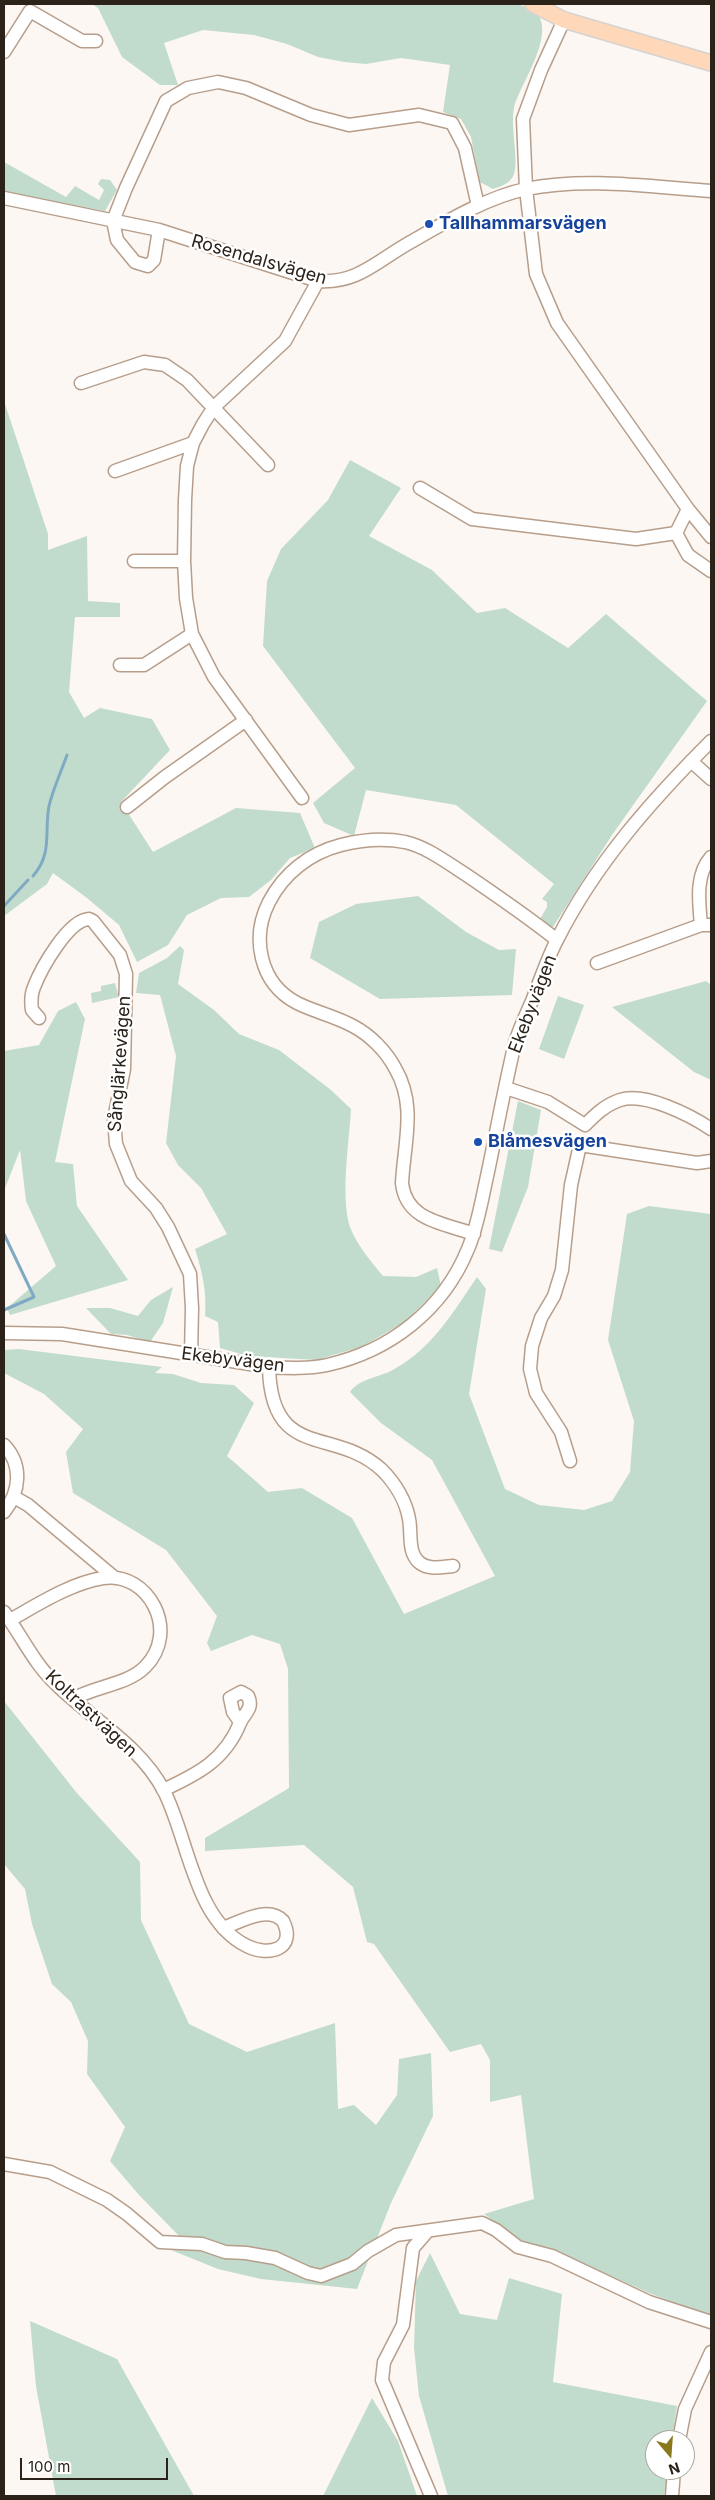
<!DOCTYPE html>
<html>
<head>
<meta charset="utf-8">
<style>
	body { margin:0 }
	#map { position:relative; width:715px; height:2500px; overflow:hidden; background:#fcf7f2; font-family:Inter,sans-serif }
	canvas { display:block }
	.frame { position:absolute; inset:0; border:5px solid #2b221a; pointer-events:none }
	.north { position:absolute; left:645px; top:2430px; width:50px; height:50px; box-sizing:border-box; background:#fff; border:1px solid #aaa7a3; border-radius:50%; rotate:162deg; font-size:14px; font-weight:700; line-height:20px; text-align:center; color:#2b221a }
	.north::after { content:''; display:block; margin:auto; width:18px; height:22px; background:#8a781d; clip-path:polygon(50% 0,100% 100%,50% 72%,0 100%) }
	.scale { position:absolute; left:20px; top:2458px; width:148px; height:22px; box-sizing:border-box; border:2px solid #2b221a; border-top:0; padding-left:6px; font-size:15px; line-height:18px; white-space:nowrap; color:#2b221a; -webkit-text-stroke:4px #fff; paint-order:stroke }
</style>
</head>
<body>
<div id="map">
<canvas width="715" height="2500"></canvas>
<div class="frame"></div>
<div class="north">N</div>
<div class="scale">100 m</div>
</div>
<script>
const context = document.querySelector('canvas').getContext('2d');
context.lineJoin = 'round';
function fillPath(path, color) { context.fillStyle = color; context.fill(path, 'evenodd'); }
function stroke(path, color, width, dash) { context.strokeStyle = color; context.lineWidth = width; context.lineCap = dash ? 'butt' : 'round'; context.setLineDash(dash || []); context.stroke(path); }
function label(font, color, halo, rows, align = 'center') {
  context.font = font + ' Inter,sans-serif'; context.lineWidth = 5; context.setLineDash([]); context.textBaseline = 'middle'; context.strokeStyle = halo; context.fillStyle = color; for (const [text, x, y, turn = 0] of rows) {
    context.save(); context.translate(x, y); context.rotate((+turn || 0) * Math.PI / 180); context.textAlign = isNaN(turn) ? turn : align; if (halo) context.strokeText(text, 0, 0); context.fillText(text, 0, 0); context.restore();
  }
}
fillPath(new Path2D(`
	M92 4H517C522 6 531 8 535 11 558 34 519 85 514 108 510 128 519 158 514 174 511 183 502 186 493 189L480 182 471 137 461 119 443 112 450 65 401 58 366 64 344 62 318 57 287 44 254 35 203 30 164 43 178 85H160L122 57 98 8Z
	M4 162 66 197 75 186 99 200 104 190 98 184 101 179 110 180 117 190 105 211 4 192Z
	M4 401 48 534V550L87 536 88 601 120 603V617H75L69 692 84 718 100 708 152 719 170 750 121 802 153 852 236 808 300 813 315 848 290 858 271 880 249 897 221 898 187 915 168 945 137 962 119 925 87 898 53 873 47 884 4 916Z
	M350 460 401 488 369 536 432 570 477 613 505 608 568 648 606 614 707 701 612 835 553 927 547 928 540 919 547 907V902L542 899 554 884 456 805 366 790 354 836 324 823 313 803 355 768 263 646 267 581 281 549 328 500Z
	M418 896 466 932 499 950 516 949 512 995 380 999 310 958 319 922 356 904Z
	M180 946 184 950 178 984 214 1010 239 1034 279 1050 331 1090 351 1109C349 1144 341 1191 349 1224 354 1241 372 1263 383 1276L416 1277 437 1268 441 1286 405 1322 361 1347 316 1360 248 1356 220 1348 218 1322 205 1316C207 1292 202 1271 195 1249L227 1234 201 1188 178 1165 166 1143 176 1056 160 995 136 993 139 973 167 958Z
	M706 981 711 985V1080L694 1072 612 1007Z
	M115 983 119 997 92 1003 91 993 101 991V986Z
	M558 996 584 1005 564 1059 539 1049Z
	M76 1002 85 1019 55 1162 73 1164 77 1206 128 1280 10 1315 7 1308 56 1266 26 1201 20 1150 4 1191V1051L39 1045 58 1011Z
	M518 1101 541 1110 528 1187 502 1252 489 1249Z
	M649 1206 711 1214V2317L649 2293 556 2251 519 2240 484 2214 534 2199 521 2095 490 2102V2060L481 2044 450 2052 374 1944 367 1942 353 1887 304 1845 205 1851V1838L289 1788 288 1669 280 1644 252 1635 211 1651 207 1643 217 1616 166 1550 73 1493 66 1452 83 1429 44 1394 4 1373V1350L19 1349 162 1367 155 1373 173 1374 201 1383 234 1385 254 1403 227 1456 268 1492 302 1488 352 1518 404 1614 495 1576 432 1460 381 1423 350 1392C361 1377 381 1378 396 1368 433 1347 454 1311 477 1277L486 1289 469 1394 505 1489 539 1505 584 1510 612 1501 630 1472 634 1421 608 1340 627 1214Z
	M173 1287 163 1323 150 1342 127 1335 111 1334 86 1308H110L138 1316 151 1300Z
	M4 1701 76 1792 140 1862 141 1920 189 2024 247 2052 335 2023 338 2109 354 2105 376 2125 397 2095 399 2059 431 2053 433 2116 391 2203 357 2289 261 2279 218 2269 171 2250 180 2237 139 2195 110 2161 125 2127 87 2074 88 2041 71 2002 52 1984 32 1924 25 1889 4 1864Z
	M430 2253 460 2314 497 2320 509 2278 562 2294 553 2382 677 2406 672 2440H655V2470H668L664 2496H448L419 2396 414 2348 416 2281Z
	M30 2321 117 2359 194 2496H56L36 2386Z
	M372 2398 398 2441 417 2496H323Z`), '#c1dccc');
stroke(new Path2D(`
	M33 876C53 853 44 832 49 806 53 789 61 772 67 755
	M4 906 28 880
	M4 1234 34 1297 4 1310`), '#80aac4', 3);
const minor = new Path2D(`
	M564 20 541 70 523 119 526 189 536 274 557 323 688 509 711 537
	M4 52 30 11 82 41H96
	M4 198 159 230 318 281C357 284 377 261 409 243 444 223 487 197 526 189 586 177 651 187 711 191
	M159 230 154 260 148 266 135 262 117 240 113 221 126 188 166 101 188 88 218 82 246 88 311 115 349 125 419 115 452 123 465 148 478 206
	M81 383 144 362 165 365 187 380 268 465
	M115 471 193 443
	M420 488 472 519 636 539 676 533 688 509
	M676 533 688 555 711 571
	M134 561H184
	M120 665H144L192 634
	M691 761 711 779
	M302 798 214 677 192 634 186 598 184 561 185 500 187 466 193 443 203 424 214 407 285 341 318 281
	M127 807 165 777 246 720
	M711 857C695 875 699 902 701 925H711
	M597 963 701 925
	M39 1018 32 1010C31 1003 31 994 34 987 41 969 68 920 89 919L93 921 120 955 126 974 124 1069 114 1119 116 1144 131 1181 156 1208 168 1227 190 1274 192 1308 191 1355
	M506 1088 548 1102 585 1125C595 1115 605 1105 620 1100 645 1092 690 1115 711 1129
	M474 1234C444 1223 406 1221 402 1183 404 1143 417 1105 395 1068 386 1051 370 1035 353 1026 335 1016 315 1012 297 1003 259 983 251 937 269 902 284 873 310 853 341 845 361 840 385 838 405 842 427 847 446 862 465 874 496 895 528 917 557 940
	M4 1333 62 1334 269 1367C288 1368 308 1369 327 1365 390 1351 443 1310 468 1249 477 1228 481 1204 486 1181 496 1135 504 1089 515 1043 519 1029 526 1015 532 1001 540 981 547 959 557 940 595 864 652 800 711 741
	M269 1367C271 1462 335 1426 382 1470 395 1483 406 1501 409 1519 412 1533 407 1553 420 1563 429 1570 442 1567 453 1566
	M4 1445C23 1465 20 1492 4 1512
	M570 1461 561 1432 536 1393 530 1369 532 1346 541 1318 554 1296 562 1270 571 1185 580 1145 697 1163 711 1161
	M14 1497 28 1505 115 1578
	M4 1612C22 1636 34 1664 57 1685 93 1720 140 1745 164 1791 189 1840 194 1920 247 1946 269 1957 297 1949 283 1921 268 1905 240 1922 223 1928
	M10 1620C37 1605 71 1583 103 1578 148 1571 181 1631 145 1667 127 1685 95 1686 73 1699
	M163 1790C198 1774 225 1760 240 1723 244 1713 254 1709 248 1696L241 1692 230 1698 233 1712 240 1722
	M4 2164 50 2172 107 2200 127 2214 160 2242 202 2244 225 2252 246 2253 275 2258 308 2273 321 2276 352 2264 368 2251 396 2235 482 2223 496 2230 518 2247 552 2256 649 2302 711 2322
	M426 2233 413 2248 403 2325 384 2362 382 2380 431 2496
	M679 2440 685 2409 711 2352
	M672 2496 674 2470`);
const major = new Path2D(`
	M533 4 564 20 711 63`);
stroke(minor, '#b79e8b', 15);
stroke(major, '#d5d3d1', 18);
stroke(minor, '#fff', 12);
stroke(major, '#ffd7b9', 15);
for (const [x, y, r, color] of [
	[429,224,5,"#1a4fb4"],
	[478,1142,5,"#1a4fb4"]
]) { const dot = new Path2D(); dot.arc(x, y, r, 0, 2 * Math.PI); context.fillStyle = color; context.fill(dot); stroke(dot, '#fff', 2); }
label('bold 18px', '#164399', '#fff', [
	["Tallhammarsvägen",439,224],
	["Blåmesvägen",488,1142]
], 'left');
label('18px', '#2b221a', '#fff', [
	["Rosendalsvägen",259,260,16],
	["Ekebyvägen",533,1004,-69],
	["Sånglärkevägen",120,1064,-86],
	["Ekebyvägen",233,1360,7],
	["Koltrastvägen",91,1714,43]
]);
</script>
</body>
</html>
